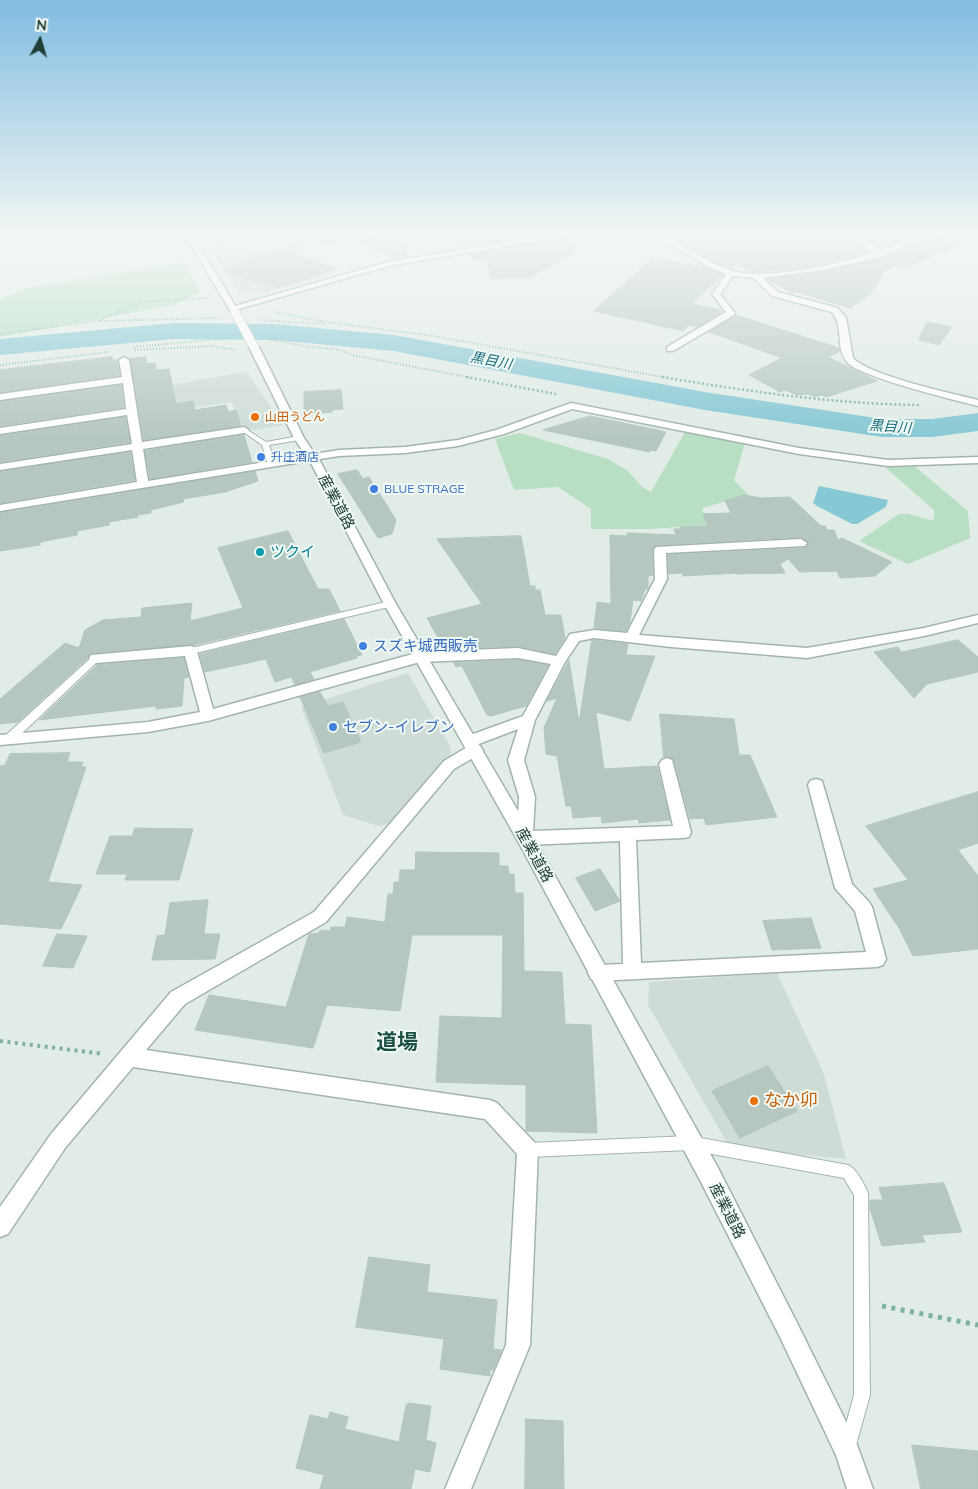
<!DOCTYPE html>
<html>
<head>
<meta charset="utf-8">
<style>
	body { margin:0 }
	#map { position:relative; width:978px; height:1489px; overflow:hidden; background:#e1ece7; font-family:Mulish,sans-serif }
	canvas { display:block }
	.north { position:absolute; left:15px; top:15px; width:50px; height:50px; -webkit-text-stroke:4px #f1f9f5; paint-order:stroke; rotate:6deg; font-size:14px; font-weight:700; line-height:20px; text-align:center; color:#203e36 }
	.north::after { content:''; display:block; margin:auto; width:18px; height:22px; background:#203e36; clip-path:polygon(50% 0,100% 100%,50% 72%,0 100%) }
</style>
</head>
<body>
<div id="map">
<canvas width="978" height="1489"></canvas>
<div class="north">N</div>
</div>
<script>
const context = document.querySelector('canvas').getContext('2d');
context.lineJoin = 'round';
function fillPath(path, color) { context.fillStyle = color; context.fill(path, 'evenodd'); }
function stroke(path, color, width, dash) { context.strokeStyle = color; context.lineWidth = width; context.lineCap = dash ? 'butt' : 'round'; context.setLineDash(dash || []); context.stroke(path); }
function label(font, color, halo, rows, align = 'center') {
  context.font = font + ' Mulish,"Noto Sans JP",sans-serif'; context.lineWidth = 4; context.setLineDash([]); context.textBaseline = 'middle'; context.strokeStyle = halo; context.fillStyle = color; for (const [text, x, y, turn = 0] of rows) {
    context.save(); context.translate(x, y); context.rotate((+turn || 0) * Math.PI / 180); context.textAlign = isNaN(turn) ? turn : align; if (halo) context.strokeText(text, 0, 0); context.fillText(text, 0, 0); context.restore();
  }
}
fillPath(new Path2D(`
	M227 245 264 255 280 248 301 255 337 273 267 293 239 294 209 247Z
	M247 372 283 425 254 430 245 427 237 419 232 402 172 411 170 385Z
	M408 673 451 748 450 758 392 823 379 826 343 815 301 707Z
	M777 973 824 1074 846 1159 730 1148 648 1005 649 982Z`), '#cfdcd6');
fillPath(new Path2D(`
	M209 232H257L217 243Z
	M309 232H346L341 235 356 242 312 245 295 252 284 248Z
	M184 263 200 292 174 305 0 337V300L27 288Z
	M685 432 745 443 734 480 748 495 702 508 708 525 650 529H591V509L558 487 514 490 495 439 520 433 608 459 628 471 642 487 651 492Z
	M913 465 968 511 970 538 908 564 859 541 899 514H909L934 521V510L885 467Z`), '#b8dfc3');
fillPath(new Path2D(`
	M819 486 888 500 886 507 857 524H852L817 506 813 503Z`), '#86c8d4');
fillPath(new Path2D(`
	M174 323 274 324 394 335 705 392 882 419H932L978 413V431L932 437H882L705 410 394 351 274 340 174 339 0 355V339Z`), '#86c8d4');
const building = new Path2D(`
	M450 232H562L464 247Z
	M675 232H839L869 252 802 268 752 272 737 264 731 268 713 261 686 245 688 244Z
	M855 232H919L881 248Z
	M405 233 407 257 395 259 358 241Z
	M933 236 958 244 905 268 896 265 884 272 871 293 850 308 797 292 792 293 767 279 824 272 885 258Z
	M567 239 576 252 531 277 491 279 486 258 475 260 470 254Z
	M281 249 336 269 277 288 262 281 257 282 225 272Z
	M653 258 706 268 723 275 692 303 723 311 697 327 689 325 683 331 594 311Z
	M736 315 839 348 840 351 828 357 877 381 826 397 822 395 815 397 808 394 797 395 785 390 780 392 749 375 782 358 709 332Z
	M927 322 952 327 939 345 919 340Z
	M112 357V360H117L120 375 0 392V370Z
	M146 357V364L155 363 156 370 169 369 176 404 193 401 195 410 226 405 228 412 236 410 241 426 144 440 130 359Z
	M121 385 124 407 0 426V402Z
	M341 390 343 409 332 410V412L304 414V392Z
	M590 416 662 431 666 432 656 451 651 450 650 452 543 430Z
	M125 417 130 442 0 462V436Z
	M244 435 252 462 150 479 145 451Z
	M130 452 135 480 0 503V472Z
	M357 470 363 479 369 477 396 520 392 534 378 538 338 474Z
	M255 471 258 481 225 492 183 499 184 502 151 510V513L137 515 138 517 109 522V525L77 531V535L40 542V545L0 551V513Z
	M745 495 761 498 790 497 821 526H825L827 530H834L838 540 842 538 892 562 875 576 840 578 837 571 800 572 788 559 780 564 785 573 737 574 736 573 683 576 682 573 669 574 668 555 805 548 809 543 801 537 656 545 652 550 653 575 648 576V589H645L641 601 633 600 630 622 626 631 594 628 597 602 611 604 610 535 627 536V533L676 535 674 529H681L680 527 708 526 703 514 731 513 725 501Z
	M288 531 318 589H329L340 611 194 645 91 653 87 659 18 722 0 724V699L65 643 79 648 85 630 103 620 141 617 142 608 192 603 190 621 243 608 218 548Z
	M521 536 530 586H535V590H540L545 615H561L565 638 555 654 518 646 446 649 442 645 427 618 482 604 437 539Z
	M344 619 362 655 357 656V658L310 672 314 679 295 685 291 677 275 682 266 659 205 672 200 654Z
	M592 640 628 644 626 655 655 656 630 721 596 712 604 769 657 766 670 820 639 823 638 819 602 823 601 816 573 818 571 806H566L557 756 546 754 544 728 557 698 547 701 569 660 579 723Z
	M958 640 978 657V672L927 684 914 698 874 652 898 647 901 652Z
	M184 658 189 677 184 678 182 706 156 709V706L39 720 97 665Z
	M518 660 548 665 526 706 491 716 487 715 462 666 456 667 454 663Z
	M320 692 328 706 343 702 361 742 324 753 300 697Z
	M660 714 734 719 739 755H750L777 817 706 825 704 818 690 819 674 760 668 756 664 757Z
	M70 753 67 762H83L81 767H86L48 882 82 885 61 929 0 924V766L5 765 10 754Z
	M978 792V843L958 850 978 876V949L913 956 899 928 873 889 908 880 866 826Z
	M135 828 193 829 179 880H125L127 874H96L110 836H132Z
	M416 852 499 853V866H508L509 874H514L515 893H523L524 971 562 972 565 1024 591 1025 597 1133 526 1131V1085L436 1082 440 1016 502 1018 503 935H412L400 1011 327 1005 313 1048 195 1030 209 995 286 1007 309 934 319 933 320 930 330 931 331 927H345L347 917 385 922 388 894H393L394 882H399L400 870H415Z
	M600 869 620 901 595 911 576 878Z
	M208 900 204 934H220L215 959 152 960 157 936 165 935 170 903Z
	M811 918 821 948 772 950 763 921Z
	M57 934 87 936 73 968 43 966Z
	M768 1066 797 1111 740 1138 712 1091Z
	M944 1183 962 1232 922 1235 925 1242 882 1246 870 1209V1200H883L879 1188Z
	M369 1257 430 1265 427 1292 497 1300 493 1349 502 1350 493 1370H490V1376L440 1369 444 1339 356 1327Z
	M409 1403 431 1406 426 1440 436 1443 430 1472 415 1469 411 1489H320L324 1475 296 1468 310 1415 328 1419 330 1412 348 1417 345 1429 399 1442 406 1405Z
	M526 1419 563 1421 564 1489H525Z
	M912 1445 978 1451V1489H921Z`);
fillPath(building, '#b6c7c0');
stroke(building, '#b3c6be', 1);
const service = new Path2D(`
	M242 429H246L266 442 299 436 303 438 299 440 269 445 276 464 272 466 268 464 262 445 242 431Z
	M390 601 394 604 393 606 191 654 186 651 191 648Z
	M96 655 101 658 99 660 13 742H5L4 739 5 736 93 656Z
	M690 1136 848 1165C857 1169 864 1184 868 1193L870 1395 854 1452 848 1454 842 1452 840 1446 854 1395V1195L844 1178 690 1150 528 1157 523 1155 521 1150 523 1145 528 1143Z`);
const minor = new Path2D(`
	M581 232H607L525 243 389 266 235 310 228 308 388 262 525 239Z
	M649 232H660C684 244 705 262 730 270 765 282 839 263 874 253L841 232H851L881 250 925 232H936L885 256 824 270 763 278 778 292 838 308 846 318 853 358C870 376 951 393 978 400V406C955 400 859 377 847 362 835 348 844 326 832 312L772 296 754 278 733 276 720 294 735 313 734 315 673 351H667V347L726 312 712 294 726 274 707 266Z
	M124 357 129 360 142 442 244 427 249 430 244 433 143 449 148 481 339 450 405 447 458 440 496 430 571 403 799 448 888 460 978 457V463L888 466 799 454 572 409 504 434 458 446 405 453 339 456 0 511V505L137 482 132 450 0 470V464L132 444 127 415 0 434V428L126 409 123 383 0 400V394L122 377 119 360Z
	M801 539 807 543 805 546 666 553 667 579 639 635 807 648 924 628 978 615V623L924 636 807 658 671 647 594 638 579 641 565 662 535 720 524 760 535 797 533 831 673 826 659 764 662 760 667 758 672 760 691 832 689 837 683 838 636 840 641 963 866 952 855 911 835 888 808 785 810 781 816 779 822 781 852 884 869 902 872 907 886 959 883 965 877 967 597 981 591 979 588 973 591 967 597 965 623 964 620 841 525 845 519 843 517 838 519 797 508 760 518 729 476 745 480 746 483 750 480 754 454 769 326 922 185 1004 146 1050 490 1100 497 1103 535 1143 538 1150 530 1345 471 1489H445L506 1345 517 1154 485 1119 133 1067 65 1148 8 1234 0 1237V1207L51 1134 171 992 314 912 444 761 469 746 465 745 463 741 465 737 523 716 551 664 518 658 420 662 208 721 148 732 0 745V735L148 722 200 712 185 656 96 663 91 661 89 658 91 655 191 646 196 648 213 709 420 652 518 648 556 656 570 634 594 630 627 633 655 579 654 550 656 547Z`);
const tertiary = new Path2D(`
	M183 232H191L239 312 238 314 231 312Z
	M254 344 259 347 304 438 321 463 396 604 531 833 717 1166 796 1321 856 1442 873 1489H847L836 1455 780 1337 701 1182 519 843 384 604 311 463 294 438 249 347Z`);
stroke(service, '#a3b4ae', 2);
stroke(minor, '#a3b4ae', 3);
stroke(tertiary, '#a3b4ae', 3);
stroke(new Path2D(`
	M276 312 320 321 433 336 669 378
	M100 320 142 302 208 298
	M258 320 327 324
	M0 334 97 321 221 318
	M268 339 303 346 341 350 352 355 472 378
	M134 347 230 338
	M135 350 212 346 236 350
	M0 365 109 352`), '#7fb1a2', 2, [1, 2]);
stroke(new Path2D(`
	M466 377 556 394
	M662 377C747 391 832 404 919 405`), '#7fb1a2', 2.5, [2, 2.5]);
stroke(new Path2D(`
	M0 1041 104 1054`), '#7fb1a2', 4, [3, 4.5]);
stroke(new Path2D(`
	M882 1306 978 1325`), '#7fb1a2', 5, [4, 5.5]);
fillPath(service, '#fff');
fillPath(minor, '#fff');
fillPath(tertiary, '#fff');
const tertiaryBridge = new Path2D(`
	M235 312 254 347`);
stroke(tertiaryBridge, '#a3b4ae', 10, []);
stroke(tertiaryBridge, '#fff', 9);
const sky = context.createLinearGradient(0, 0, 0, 441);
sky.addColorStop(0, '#81bce0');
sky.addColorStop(0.53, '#f2f6f4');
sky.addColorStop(1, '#f2f6f400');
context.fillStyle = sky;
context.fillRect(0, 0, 978, 441);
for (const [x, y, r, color] of [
	[255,417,5,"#e8710a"],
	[261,457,5,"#3f7fe0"],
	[374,489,5,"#3f7fe0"],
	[260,552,5,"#0f9aa8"],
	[363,646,5,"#3f7fe0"],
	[333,727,5,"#3f7fe0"],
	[754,1101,5,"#e8710a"]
]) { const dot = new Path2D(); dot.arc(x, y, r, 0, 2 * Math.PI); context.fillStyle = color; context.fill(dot); stroke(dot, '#f1f9f5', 2); }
label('12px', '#c56008', '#f1f9f5', [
	["山田うどん",265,417]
], 'left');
label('12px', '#366cbe', '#f1f9f5', [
	["升庄酒店",271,457],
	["BLUE STRAGE",384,489]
], 'left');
label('italic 14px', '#176c7c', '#f1f9f5', [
	["黒目川",491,361,11],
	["黒目川",890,427,4]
]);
label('15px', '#203e36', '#f1f9f5', [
	["産業道路",336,502,62],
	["産業道路",534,855,61],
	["産業道路",727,1211,63]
]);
label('15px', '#0d838f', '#f1f9f5', [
	["ツクイ",270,552]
], 'left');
label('15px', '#366cbe', '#f1f9f5', [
	["スズキ城西販売",373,646],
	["セブン-イレブン",343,727]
], 'left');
label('18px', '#c56008', '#f1f9f5', [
	["なか卯",764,1101]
], 'left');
label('bold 21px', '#1b5144', '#f1f9f5', [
	["道場",397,1043]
]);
</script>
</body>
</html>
